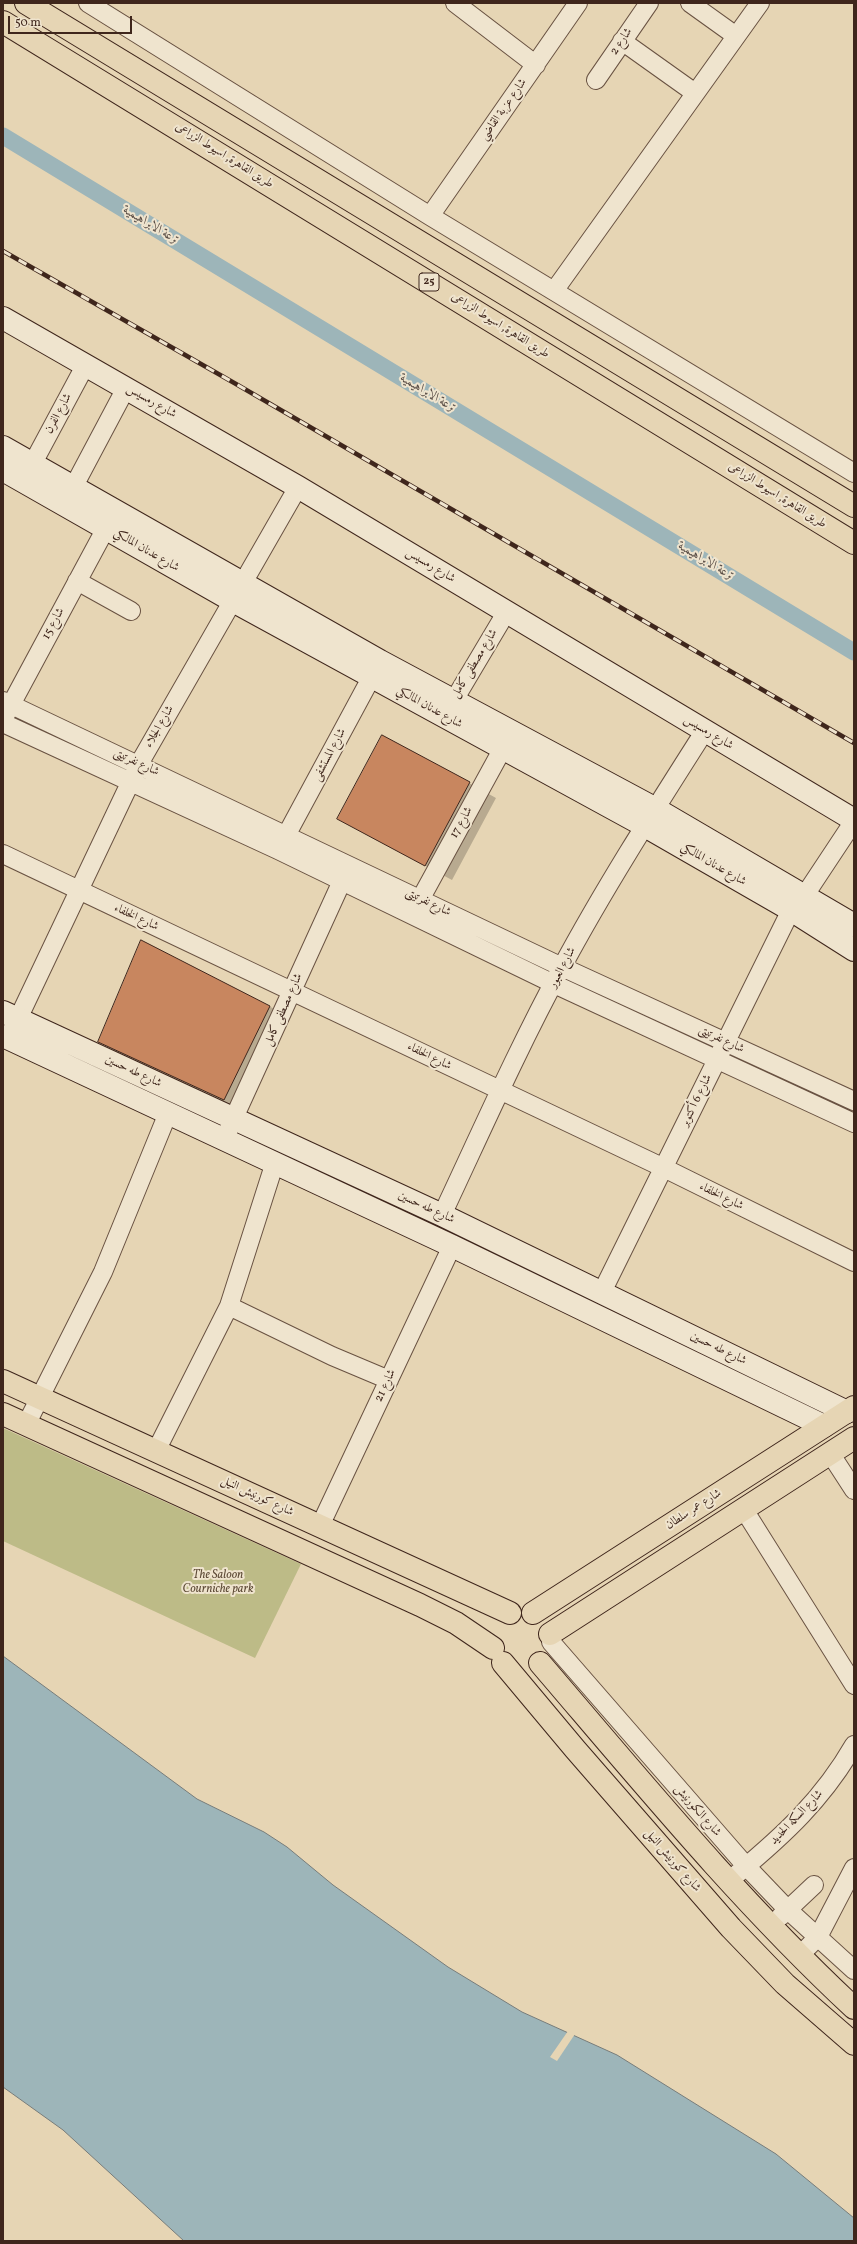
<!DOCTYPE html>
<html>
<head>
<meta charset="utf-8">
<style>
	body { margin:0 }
	#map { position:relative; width:857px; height:2244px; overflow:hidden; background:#e6d5b4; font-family:Vollkorn,serif }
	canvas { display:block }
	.frame { position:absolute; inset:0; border:4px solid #3f261c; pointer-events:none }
	.scale { position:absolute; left:8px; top:16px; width:124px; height:18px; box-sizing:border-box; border:2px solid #3f261c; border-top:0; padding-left:5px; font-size:12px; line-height:14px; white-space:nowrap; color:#3f261c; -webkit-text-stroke:3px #efe4ce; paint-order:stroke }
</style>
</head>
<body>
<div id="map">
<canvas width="857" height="2244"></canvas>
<div class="frame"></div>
<div class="scale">50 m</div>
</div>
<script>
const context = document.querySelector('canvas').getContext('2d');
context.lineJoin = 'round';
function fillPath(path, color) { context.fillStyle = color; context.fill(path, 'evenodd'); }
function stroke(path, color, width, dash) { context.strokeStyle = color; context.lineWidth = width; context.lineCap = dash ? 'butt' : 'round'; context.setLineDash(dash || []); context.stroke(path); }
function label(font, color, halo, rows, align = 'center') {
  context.font = font + ' Vollkorn,Amiri,serif'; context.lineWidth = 4; context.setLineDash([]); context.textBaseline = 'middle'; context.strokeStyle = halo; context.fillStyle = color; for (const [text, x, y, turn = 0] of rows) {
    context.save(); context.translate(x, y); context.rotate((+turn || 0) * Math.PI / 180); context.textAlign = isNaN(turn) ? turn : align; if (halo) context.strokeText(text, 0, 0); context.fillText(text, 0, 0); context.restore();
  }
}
fillPath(new Path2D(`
	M3 1428 301 1564 255 1658 3 1541Z`), '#bdbb87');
const water = new Path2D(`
	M3 1656 197 1799 264 1832 287 1847 333 1885 448 1967 522 2012 617 2055 776 2154 854 2218V2241H184L63 2130 3 2087Z`);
fillPath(water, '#9db5b9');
stroke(water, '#777c7a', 1);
fillPath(new Path2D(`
	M568 2031 575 2034 557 2061 550 2057Z`), '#e6d5b4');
fillPath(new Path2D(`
	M469 783 496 798 452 880 365 834Z
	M269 1006 288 1017 243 1110 118 1053 99 1042Z`), '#0003');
stroke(new Path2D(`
	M3 136 854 652`), '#9db5b9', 17);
const building = new Path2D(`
	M382 735 470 782 425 866 337 819Z
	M141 940 270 1006 224 1100 98 1042Z`);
fillPath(building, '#c8865f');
stroke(building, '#3f261c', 1);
const minor = new Path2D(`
	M88 3 430 216 854 473
	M455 3 536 65
	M690 3 736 36
	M622 41 695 93
	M596 80 649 3
	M430 216 578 3
	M554 291 760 3
	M33 463 86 364
	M74 486 126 388
	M77 581 131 611
	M3 701 562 967 854 1101
	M447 712 507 611
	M6 714 106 528
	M3 723 278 850 554 984 854 1123
	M281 845 378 665
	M3 854 664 1168 854 1262
	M805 895 854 821
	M415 909 509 737
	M18 1019 139 764 298 487
	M228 1131 342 881
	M442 1215C481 1132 518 1048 562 967 605 887 655 809 704 732
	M602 1292 791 910
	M229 1306 332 1356 389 1380
	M26 1425 103 1272 168 1113
	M156 1451 229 1306 275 1162
	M830 1453 854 1490
	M743 1508 854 1685
	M320 1526 452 1246
	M551 1642 746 1866 788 1910 854 1970
	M737 1874C784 1835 823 1799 854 1745
	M780 1917 814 1885
	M799 1956 818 1937 854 1868`);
const secondary = new Path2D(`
	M3 318 298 487 854 820
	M3 447 380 661 656 809 854 925
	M3 470 233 601 645 826 791 910 854 950
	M3 1012 442 1215 847 1412
	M3 1036 452 1246 824 1426`);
const primary = new Path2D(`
	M3 1381 510 1613
	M3 1414 420 1605 456 1623 493 1648
	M533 1613 854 1407
	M550 1634 854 1438
	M503 1663 575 1749 731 1928 785 1984 854 2044
	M540 1663C641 1781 740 1902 854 2008`);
const trunk = new Path2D(`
	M26 3 854 506
	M3 22 854 543`);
stroke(minor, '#695242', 20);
stroke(secondary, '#3f261c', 24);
stroke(primary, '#3f261c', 24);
stroke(trunk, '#3f261c', 24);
stroke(minor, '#efe4ce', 18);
stroke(secondary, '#efe4ce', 22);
stroke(primary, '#e6d5b4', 22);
stroke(trunk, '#e6d5b4', 22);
const rail = new Path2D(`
	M3 251 236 384 854 743`);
stroke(rail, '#3f261c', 4.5);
stroke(rail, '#efe4ce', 3, [9]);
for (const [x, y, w] of [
	[429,282,20]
]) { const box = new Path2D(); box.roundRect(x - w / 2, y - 9, w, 18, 3); context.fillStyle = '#efe4ce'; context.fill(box); stroke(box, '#3f261c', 1); }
label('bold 11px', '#3f261c', null, [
	["25",429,282]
]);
label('12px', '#3f261c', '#efe4ce', [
	["شارع 2",622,42,-56],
	["شارع عزبة القاضي",504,110,-55],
	["طريق القاهرة, اسيوط الزراعى",224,156,32],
	["طريق القاهرة, اسيوط الزراعى",500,326,32],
	["شارع رمسيس",151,402,30],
	["شارع الفرن",59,414,-62],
	["طريق القاهرة, اسيوط الزراعى",777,496,32],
	["شارع عدنان المالكي",146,551,30],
	["شارع رمسيس",430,566,31],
	["شارع 15",54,624,-62],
	["شارع مصطفى كامل",475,664,-59],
	["شارع عدنان المالكي",429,708,29],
	["شارع الجلاء",160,727,-60],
	["شارع رمسيس",708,733,31],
	["شارع المستشفى",330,755,-62],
	["شارع نفرتيتى",136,763,25],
	["شارع 17",462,823,-61],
	["شارع عدنان المالكي",713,865,30],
	["شارع نفرتيتى",428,903,26],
	["شارع الخلفاء",136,918,25],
	["شارع العبور",563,968,-62],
	["شارع مصطفى كامل",284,1010,-66],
	["شارع نفرتيتى",721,1040,25],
	["شارع الخلفاء",429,1057,26],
	["شارع طه حسين",133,1072,25],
	["شارع 6 أكتوبر",697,1101,-64],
	["شارع الخلفاء",721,1197,26],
	["شارع طه حسين",426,1208,25],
	["شارع طه حسين",718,1349,26],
	["شارع 21",386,1386,-65],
	["شارع كورنيش النيل",257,1497,25],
	["شارع عمر سلطان",694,1510,-33],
	["شارع الكورنيش",697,1811,49],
	["شارع السكه الحديد",797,1818,-46],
	["شارع كورنيش النيل",672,1861,49]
]);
label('italic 12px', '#5e4b37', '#efe4ce', [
	["The Saloon",218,1576],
	["Courniche park",218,1590]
]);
label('italic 13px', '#564a43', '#efe4ce', [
	["ترعة الابراهيمية",151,226,31],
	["ترعة الابراهيمية",428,394,31],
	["ترعة الابراهيمية",706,562,31]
]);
</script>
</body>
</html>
